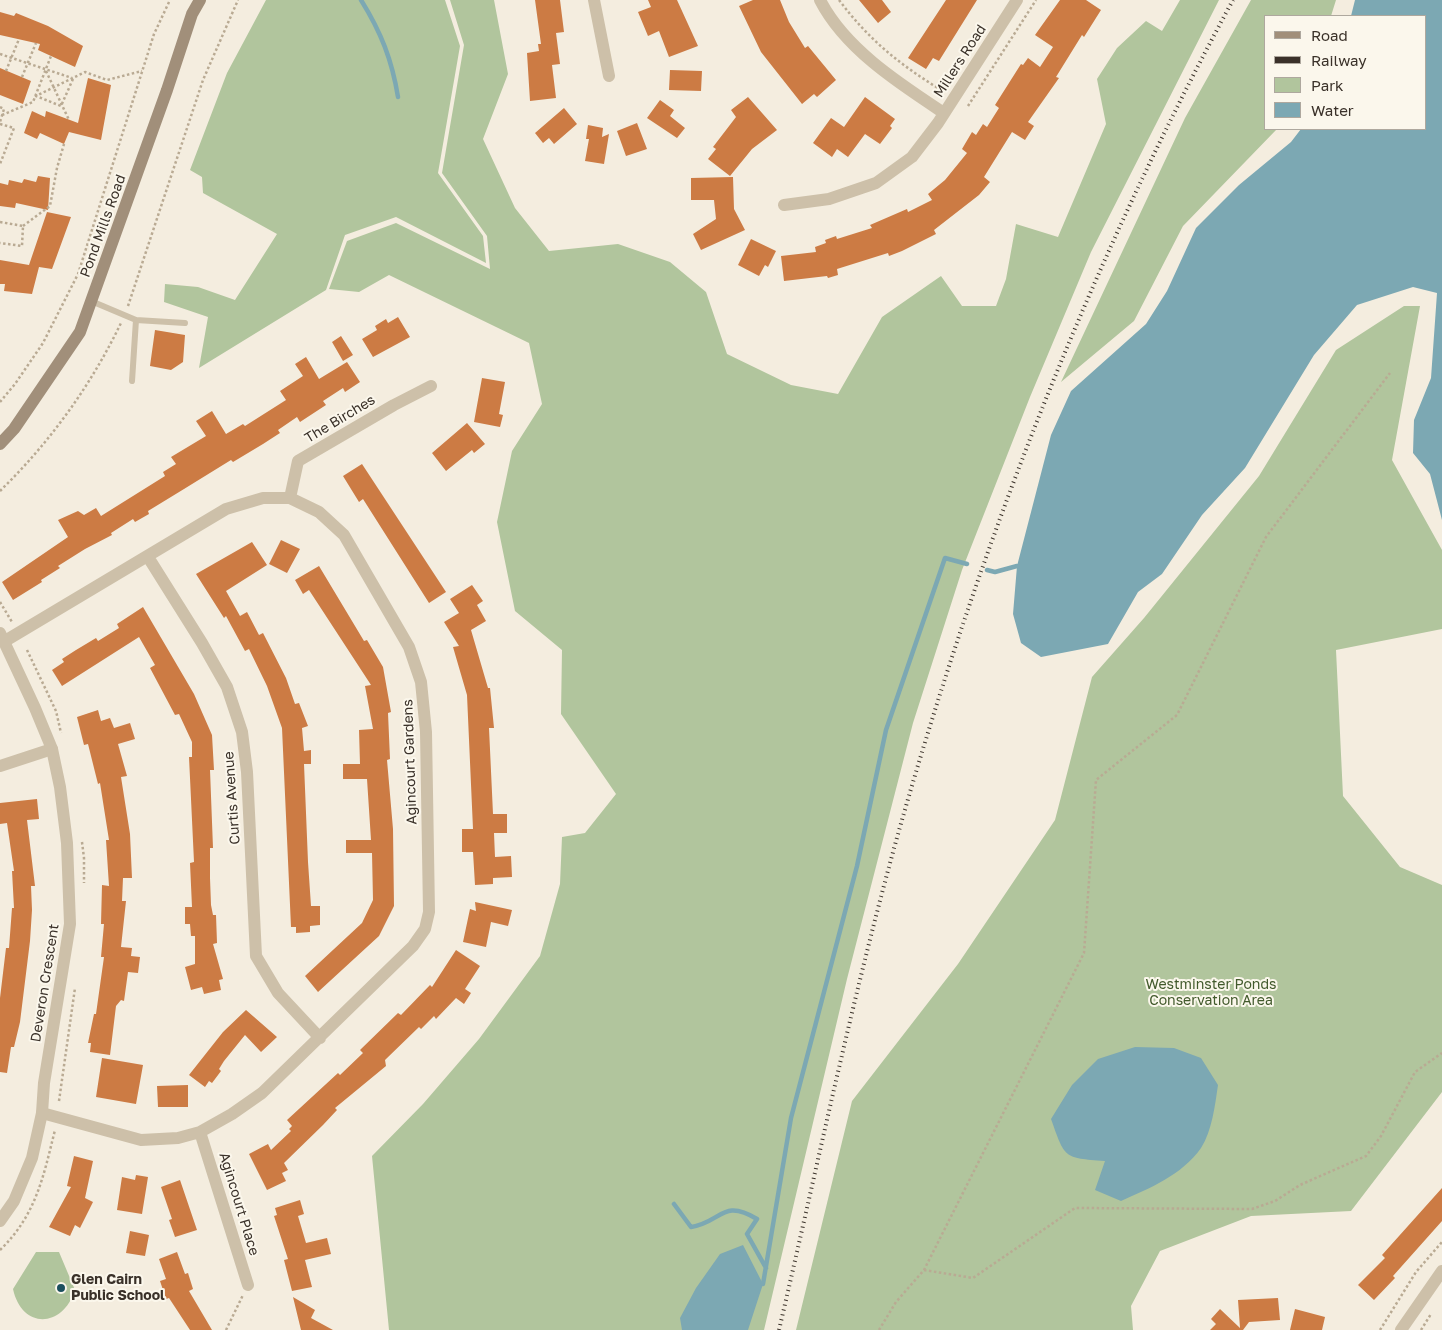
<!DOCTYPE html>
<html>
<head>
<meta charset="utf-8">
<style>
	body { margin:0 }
	#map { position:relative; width:1442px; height:1330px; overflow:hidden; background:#f4eddf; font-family:"Golos Text",sans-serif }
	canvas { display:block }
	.legend { position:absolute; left:1264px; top:15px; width:162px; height:115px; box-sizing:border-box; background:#fbf7ec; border:1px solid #aea89e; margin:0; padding:6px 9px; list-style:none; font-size:15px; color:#3a3129 }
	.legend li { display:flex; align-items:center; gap:10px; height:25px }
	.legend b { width:25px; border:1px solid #aea89e }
</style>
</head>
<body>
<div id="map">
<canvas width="1442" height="1330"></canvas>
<ul class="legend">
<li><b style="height:6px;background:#a18f7a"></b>Road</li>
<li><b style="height:6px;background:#3a3129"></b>Railway</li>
<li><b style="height:14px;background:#b1c59d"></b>Park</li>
<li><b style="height:14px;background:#7ca8b3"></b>Water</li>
</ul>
</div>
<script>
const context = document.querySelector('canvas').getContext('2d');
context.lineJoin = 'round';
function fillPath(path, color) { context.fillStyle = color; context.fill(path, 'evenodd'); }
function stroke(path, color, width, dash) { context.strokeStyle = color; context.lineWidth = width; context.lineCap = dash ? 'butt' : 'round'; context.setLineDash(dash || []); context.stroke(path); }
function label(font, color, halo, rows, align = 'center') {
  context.font = font + ' "Golos Text",sans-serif'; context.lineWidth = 4; context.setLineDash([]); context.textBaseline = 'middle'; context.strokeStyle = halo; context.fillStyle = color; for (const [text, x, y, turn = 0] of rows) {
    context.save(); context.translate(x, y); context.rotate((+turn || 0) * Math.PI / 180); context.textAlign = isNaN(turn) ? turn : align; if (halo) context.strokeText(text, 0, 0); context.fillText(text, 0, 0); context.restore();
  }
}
fillPath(new Path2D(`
	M266 0H445L460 46 438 173 483 236 486 263 396 217 345 235 326 290 199 368 208 317 164 302 165 284 198 287 235 300 277 234 203 193 202 177 190 170 227 73Z
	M450 0H494L508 74 483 139 515 208 549 251 618 244 670 262 706 292 727 354 791 385 838 394 882 317 941 276 962 306H996L1006 279 1016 224 1058 237 1106 124 1097 79 1117 48 1146 21 1162 31 1180 0H1219L1091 252 1030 397 962 570 913 723 847 979 764 1330H389L372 1156 423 1104 479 1039 540 956 560 884 562 837 585 833 616 794 561 714 562 650 515 611 497 522 512 451 542 404 529 343 389 275 359 292 329 289 347 241 396 223 490 269 487 236 442 173 464 45Z
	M1251 0H1336L1331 16H1266V129H1277L1183 226 1134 321 1061 382 1185 118Z
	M1404 306H1420L1392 460 1442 550V629L1336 650 1343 796 1400 867 1442 885V1092L1351 1211 1251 1216 1160 1251 1131 1306 1133 1330H796L852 1101 958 964 1055 820 1092 677 1144 618 1259 476 1336 350Z
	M36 1252H59L75 1290C63 1328 22 1330 13 1289Z`), '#b1c59d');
fillPath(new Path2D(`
	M1355 0H1442V520L1430 474 1413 453 1414 420 1431 378 1437 293 1413 287 1357 305 1314 355 1245 468 1202 515 1162 574 1138 592 1108 644 1041 657 1021 643 1013 614 1017 566 1051 435 1071 391 1146 324 1167 291 1196 228 1239 185 1291 142 1301 129H1426V16H1351Z
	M1135 1047 1174 1048 1201 1058 1218 1085C1215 1105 1212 1131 1201 1148 1182 1175 1150 1188 1121 1201L1095 1190 1105 1161C1063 1158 1065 1158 1051 1119L1072 1085 1098 1059Z
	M743 1245 763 1284 748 1330H682L680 1318 696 1288 720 1254Z`), '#7ca8b3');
stroke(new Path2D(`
	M361 0C381 32 392 60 398 97
	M987 570 995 572 1017 566
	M674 1204 691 1227C722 1222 722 1198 757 1219L747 1234 766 1268
	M763 1284 791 1118 857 866 886 730 945 558 967 564`), '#7ca8b3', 4.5);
fillPath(new Path2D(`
	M535 0H560L564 32 556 33 560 64 552 65 556 98 530 101 527 53 539 51 538 44H541Z
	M648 0H677L698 46 669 57 659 31 648 36 638 12 651 7Z
	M753 0H780L789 22 805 48 808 46 836 80 817 97 814 94 802 104 761 52 739 6Z
	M859 0H882L891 12 878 23Z
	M946 0H977L939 61 933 58 926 69 908 58Z
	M1060 0H1086L1101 10 1084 37 1082 35 1056 77 1059 78 1028 122 1034 126 1025 140 1012 132 984 177 990 182 979 195 934 230 936 234 902 251 889 256 888 253 837 269 838 275 828 278 827 276 784 281 781 256 816 252 815 247 826 243 825 240 836 236 837 239 872 228 870 225 907 209 908 212 932 200 928 194 945 180 967 153 962 149 972 132 976 135 983 124 987 127 999 108 995 105 1021 64 1023 65 1028 58 1040 67 1053 47 1035 35Z
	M0 12 14 16 16 13 48 26 83 46 75 67 38 50 40 44 0 35Z
	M0 68 31 81 23 104 0 95Z
	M670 70 702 71 701 91 669 90Z
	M88 78 111 85 101 140 69 132 64 144 40 133 37 139 24 133 32 111 45 117 46 111 78 123Z
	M748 97 777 130 752 149 730 176 708 159 716 149 713 147 736 117 731 110Z
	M865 97 895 119 890 126 892 128 880 144 865 134 848 157 837 149 832 157 813 143 831 118 844 127Z
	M660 100 674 110 670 116 685 128 677 138 647 118Z
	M564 108 577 124 554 144 549 138 543 143 535 133Z
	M637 123 647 149 626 156 617 131Z
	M588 125 603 128 602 137 609 134 604 164 585 161 589 139H586Z
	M38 176 50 178 48 210 16 203 15 208 0 206V183L8 185 9 180 22 183 24 179 36 182Z
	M733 177 734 209 745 230 701 250 693 234 716 219 714 200H691V178Z
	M47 212 71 217 52 269 39 267 32 294 4 291 5 284H0V260L29 265Z
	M751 239 776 251 768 267 765 265 759 276 738 265Z
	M398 317 410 337 373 357 362 339 377 330 375 326 386 319 388 323Z
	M155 330 185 335 183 362 171 370 150 366Z
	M341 336 353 355 343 361 332 342Z
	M306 357 319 379 347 362 360 382 345 392 343 388 323 401 326 405 300 422 297 417 278 430 280 433 263 444 233 462 231 460 184 489 148 511 149 514 135 522 133 519 111 533 112 535 85 549 58 566 60 568 41 580 42 582 13 600 2 582 68 537 58 520 78 511 84 515 96 508 101 516 165 476 163 472 176 464 171 457 206 436 196 421 212 411 226 434 243 424 245 426 286 400 280 391 303 376 295 364Z
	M482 378 505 382 499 414 503 415 500 427 474 422Z
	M467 423 485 444 474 453 472 450 446 471 432 453Z
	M362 464 446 592 429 603 363 499 359 502 343 476Z
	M281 540 300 549 287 573 269 564Z
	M252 542 267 565 226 591 240 616 247 612 259 635 263 633 286 678 295 704 299 703 308 726 302 728 304 751 311 750V764H304L308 862 311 906H320V925L310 926V932L296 933V927H291L282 728 267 686 249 649 245 651 226 616 224 618 196 574Z
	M319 566 364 641 367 640 383 667 391 712 388 713 390 759 387 760 393 829 394 906 379 936 318 992 305 976 362 923 373 900 372 853H346V840H371L367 779H343V764H360L359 730 373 729 365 686 371 685 309 590 303 594 295 580Z
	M472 585 483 601 477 605 486 621 471 630 488 688H490L494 728H489L493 814H507V833H494L495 857 511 856 512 877 493 878V884L475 885 473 852H462V829H473L467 695 453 647 459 646 444 622 459 613 450 599Z
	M143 607 194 694 212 735 214 770H210L213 848H210V878L211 905 213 915H216L217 943 213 944 223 979 219 980 221 990 204 994 202 987 191 990 185 967 195 964V936H191L190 924H185V907H192L190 863 194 862 189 757H192V742L179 714 175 715 150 668 155 665 139 637 62 686 52 670 64 662 62 659 76 650 96 638 98 641 119 628 117 624Z
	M98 710 101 721 110 718 114 728 130 723 135 739 118 744 127 776 121 777 130 834 132 878H123L122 901H126L121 947 132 948 131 956 140 957 138 973 128 972 124 1001 121 1000 116 1006 110 1055 90 1052 91 1043H88L94 1014H96L104 957H101L104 924H101L102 885 109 886 106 840H109L100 783 98 784 88 744 84 745 77 717Z
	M37 799 39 819 27 820 35 886H31L32 910 30 941 20 1022 14 1047H11L7 1073 0 1072V998L6 948H9L12 908H14L12 871H14L7 823 0 824V803Z
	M475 902 512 910 508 926 491 922 486 947 463 942 470 909 476 911Z
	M456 950 480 966 465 989 471 993 464 1004 456 998 436 1019 434 1016 421 1029 419 1027 385 1060 386 1066 335 1108 337 1110 323 1125 284 1163 288 1170 282 1173 286 1181 267 1190 249 1154 268 1144 271 1150 291 1131 289 1129 292 1126 287 1120 338 1073 340 1075 363 1053 360 1050 398 1013 401 1015 430 985 432 987Z
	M246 1010 277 1037 261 1052 245 1035 224 1061 219 1069 221 1071 212 1083 209 1081 205 1087 189 1075 223 1032Z
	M102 1058 143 1065 136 1104 96 1097Z
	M188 1085V1107H158L157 1086Z
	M74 1156 93 1161 85 1198 93 1202 80 1228 75 1225 70 1236 49 1227 71 1187 67 1186Z
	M136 1175 148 1177 142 1214 117 1210 122 1177 135 1180Z
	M180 1180 197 1230 175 1237 169 1220 172 1219 161 1187Z
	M1442 1188V1221L1393 1276 1395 1278 1374 1300 1358 1285 1385 1258 1382 1255Z
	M300 1200 304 1214 298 1216 306 1243 327 1238 331 1254 305 1260 312 1287 292 1291 284 1260 288 1259 274 1216 277 1215 275 1208Z
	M130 1231 149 1235 145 1256 126 1253Z
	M177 1252 185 1274 188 1273 193 1289 189 1291 212 1330H190L169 1298 166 1299 160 1281 166 1279 159 1259Z
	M293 1297 315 1310 311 1318 333 1330H301Z
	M1278 1298 1280 1320 1249 1322 1243 1330H1210L1216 1324 1211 1319 1220 1309 1240 1328 1238 1300Z
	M1295 1309 1325 1317 1322 1330H1290Z`), '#cc7b44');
stroke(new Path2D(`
	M839 0C869 40 899 64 941 90
	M0 54 72 78
	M6 71 19 39
	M46 71 69 120
	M22 77 36 43
	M73 79 61 106 36 96 85 72 107 80 142 71
	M968 106 1036 0
	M0 107 4 109 0 122
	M2 115 33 102 51 56
	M0 124 14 128 0 164
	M0 222 23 226 22 246 0 243
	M23 226 50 206 57 168 64 144
	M128 306 203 80 238 0
	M0 402 15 384 43 343 78 274 154 34 170 0
	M0 491C50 442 90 387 121 323
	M0 602 12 622
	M27 650 56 711 61 733
	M82 842 84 858V883
	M59 1101 75 988
	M0 1250C36 1215 43 1178 55 1130
	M924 1270 973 1278 1075 1208 1252 1209 1275 1201 1300 1185 1366 1156 1381 1136 1415 1072 1442 1053
	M226 1330 243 1295
	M879 1330 896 1302 924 1270 1084 953 1096 780 1177 715 1266 537 1390 373
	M1380 1330 1416 1272 1442 1242
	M1421 1330 1431 1314`), '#b9aa93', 2.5, [2.5, 2.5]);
stroke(new Path2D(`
	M91 301 136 320 185 323
	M132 381 136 320`), '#cdc0a9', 6);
stroke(new Path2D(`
	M594 0 609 76
	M820 0C845 49 900 84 944 113
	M784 205 829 199 876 183 912 157 938 123 1017 0
	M290 498 298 461 394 405 431 386
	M148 557 202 643 227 687 242 732 247 772 256 956 278 993 320 1038
	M5 641 226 509 263 498H290L319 512 344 535 409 647 421 682 426 732 429 912 425 929 413 946 262 1093 232 1114 200 1132 178 1138 141 1140 42 1113
	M0 766 52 749
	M200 1132 248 1285`), '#cdc0a9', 12);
stroke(new Path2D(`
	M0 633 35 708 52 749 60 787 67 843 70 924 44 1083 42 1113 32 1158 14 1201 0 1221
	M1401 1330 1442 1271`), '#cdc0a9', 12);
stroke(new Path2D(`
	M0 444 14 429 80 332 167 90 192 14 200 0`), '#a18f7a', 12);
stroke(new Path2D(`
	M779 1330C820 1155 856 979 906 806 987 527 1094 256 1233 0`), '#3a3129', 4, [1, 4]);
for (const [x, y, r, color] of [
	[61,1288,5,"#1c505f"]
]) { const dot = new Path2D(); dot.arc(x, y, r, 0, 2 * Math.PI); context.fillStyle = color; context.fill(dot); stroke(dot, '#fbf7ec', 2); }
label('14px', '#3a3129', '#fbf7ec', [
	["Millers Road",960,61,-57],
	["Pond Mills Road",103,226,-70],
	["The Birches",340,419,-31],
	["Agincourt Gardens",410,762,-92],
	["Curtis Avenue",232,798,-94],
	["Deveron Crescent",45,983,-81],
	["Agincourt Place",239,1204,73]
]);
label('14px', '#425a2c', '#fbf7ec', [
	["Westminster Ponds",1211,985],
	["Conservation Area",1211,1001]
]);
label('bold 14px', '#3a3129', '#fbf7ec', [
	["Glen Cairn",71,1280],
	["Public School",71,1296]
], 'left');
</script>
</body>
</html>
